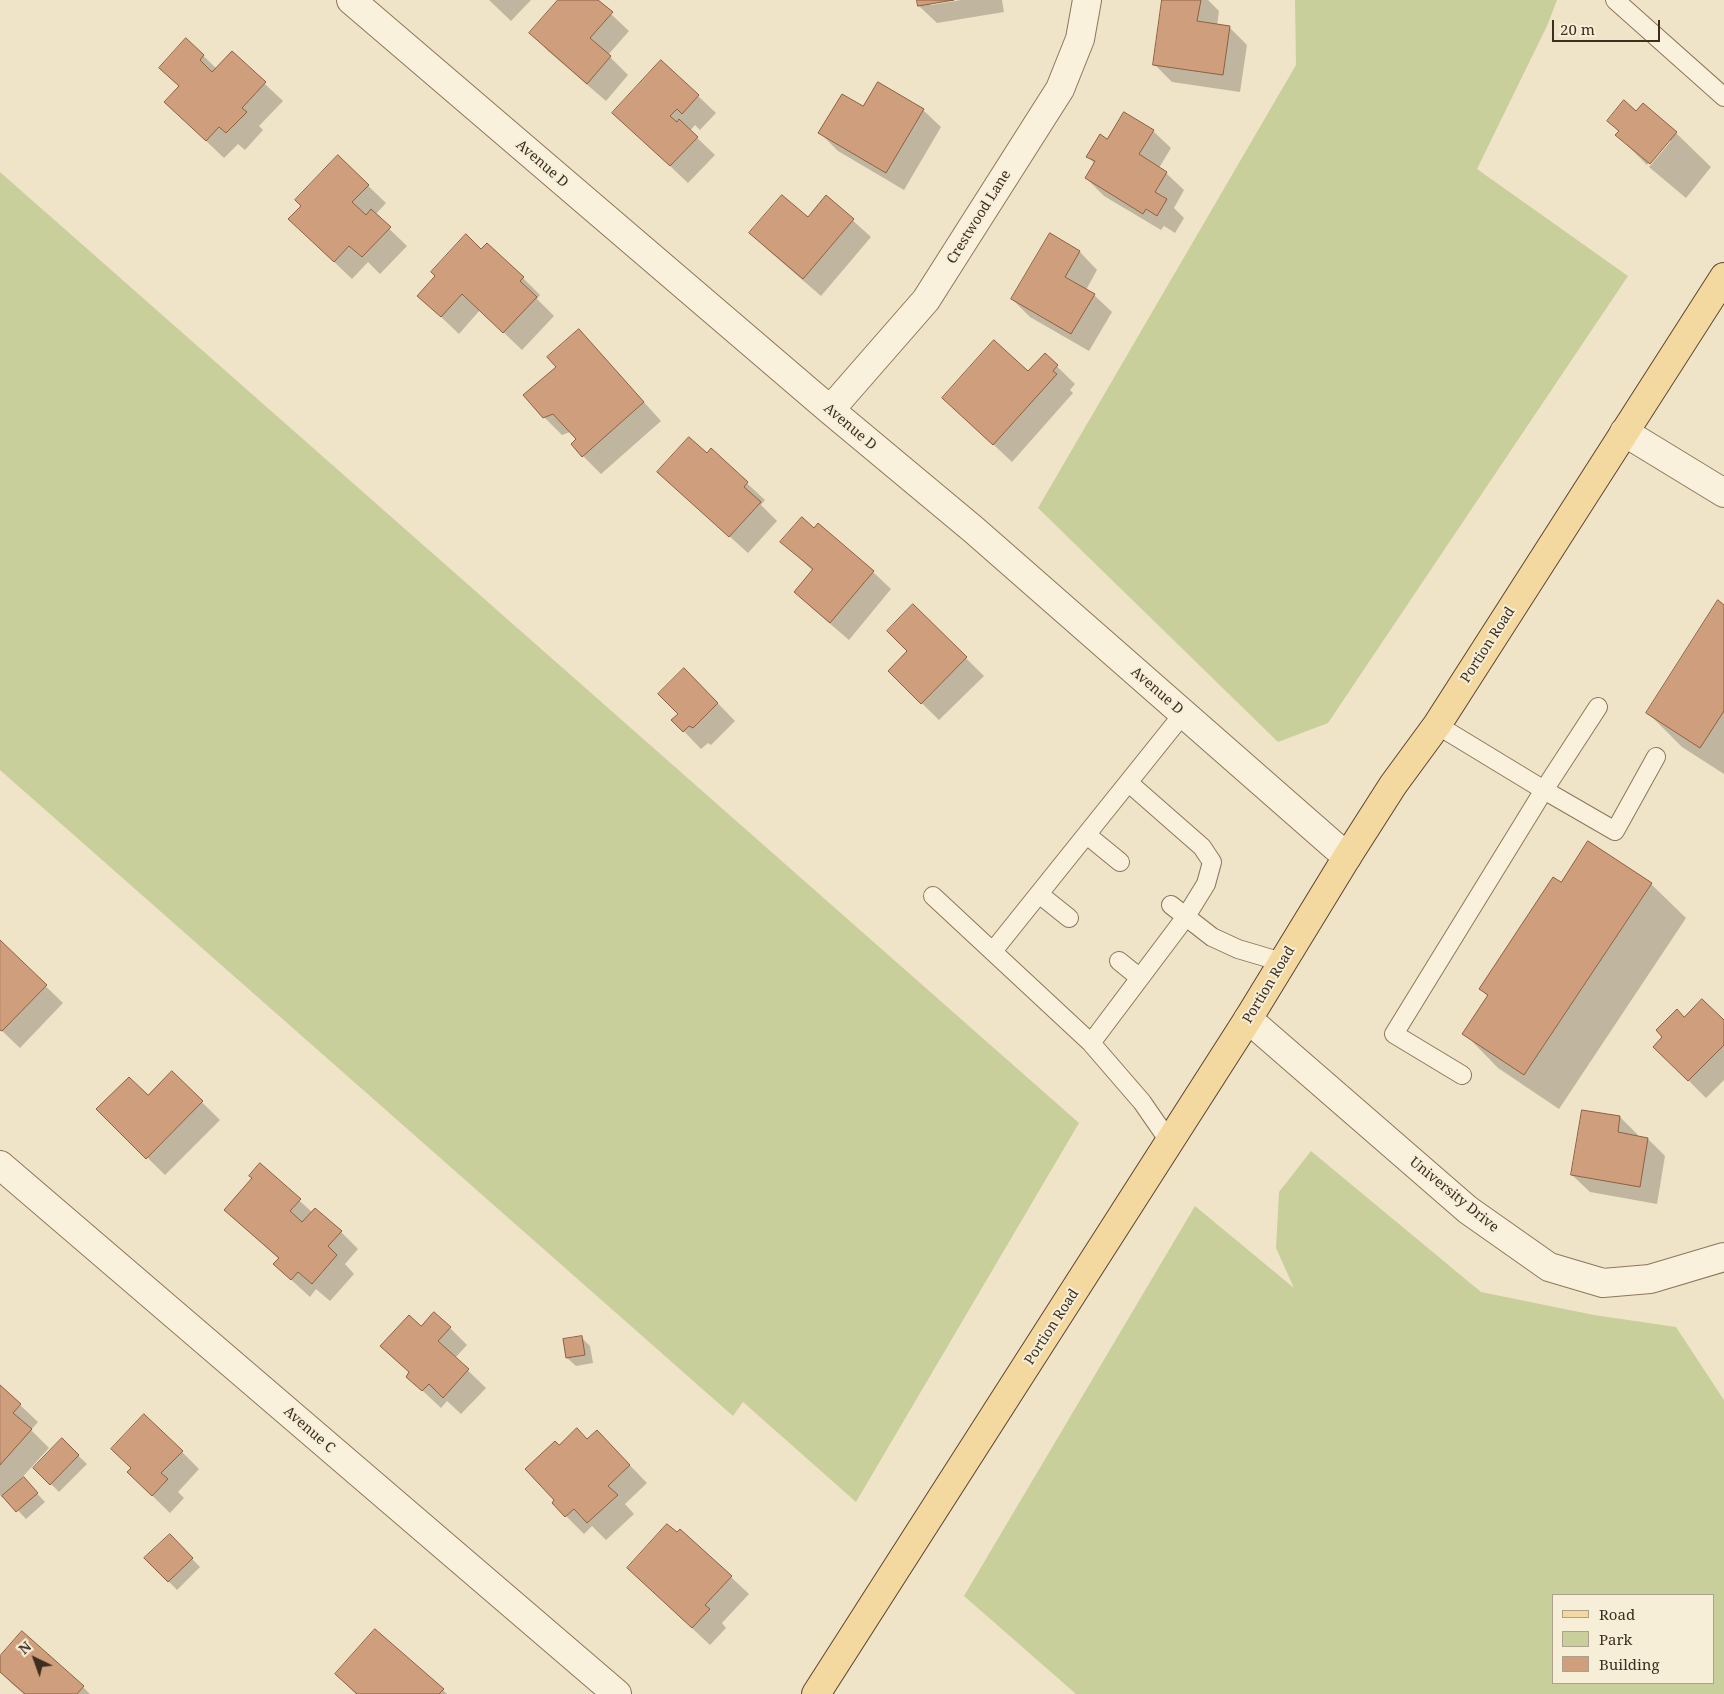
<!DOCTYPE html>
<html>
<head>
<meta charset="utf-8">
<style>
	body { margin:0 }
	#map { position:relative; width:1724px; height:1694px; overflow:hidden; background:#f0e4c8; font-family:"Noto Serif",serif }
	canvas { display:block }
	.legend { position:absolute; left:1552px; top:1594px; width:162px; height:90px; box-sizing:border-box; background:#f7eed8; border:1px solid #ada18e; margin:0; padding:6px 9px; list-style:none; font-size:15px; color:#3d2e20 }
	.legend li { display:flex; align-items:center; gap:10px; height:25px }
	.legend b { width:25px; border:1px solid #ada18e }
	.north { position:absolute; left:10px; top:1634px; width:50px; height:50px; -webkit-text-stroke:4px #f7eed8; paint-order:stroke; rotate:318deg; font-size:14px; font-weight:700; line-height:20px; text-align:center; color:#3d2e20 }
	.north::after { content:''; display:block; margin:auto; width:18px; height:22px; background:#3d2e20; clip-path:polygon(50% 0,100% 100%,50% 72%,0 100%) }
	.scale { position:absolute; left:1552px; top:20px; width:108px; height:22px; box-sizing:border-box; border:2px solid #3d2e20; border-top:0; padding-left:6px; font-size:15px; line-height:18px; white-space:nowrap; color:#3d2e20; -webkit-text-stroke:4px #f7eed8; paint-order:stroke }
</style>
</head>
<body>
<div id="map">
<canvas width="1724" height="1694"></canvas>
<ul class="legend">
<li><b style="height:6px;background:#f3d9a0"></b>Road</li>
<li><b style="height:14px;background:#c9cf9b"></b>Park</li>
<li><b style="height:14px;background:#cf9f7d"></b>Building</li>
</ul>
<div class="north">N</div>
<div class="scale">20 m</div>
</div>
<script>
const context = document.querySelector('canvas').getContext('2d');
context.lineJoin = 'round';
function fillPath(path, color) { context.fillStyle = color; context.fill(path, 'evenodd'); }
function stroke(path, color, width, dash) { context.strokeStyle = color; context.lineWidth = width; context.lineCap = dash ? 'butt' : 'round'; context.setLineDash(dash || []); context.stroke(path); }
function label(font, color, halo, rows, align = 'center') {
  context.font = font + ' "Noto Serif",serif'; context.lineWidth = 4; context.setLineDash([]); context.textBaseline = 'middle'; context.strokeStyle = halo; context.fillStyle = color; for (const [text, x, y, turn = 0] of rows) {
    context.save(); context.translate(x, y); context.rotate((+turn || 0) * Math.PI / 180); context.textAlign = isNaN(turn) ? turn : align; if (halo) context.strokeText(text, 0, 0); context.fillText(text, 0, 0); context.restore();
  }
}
fillPath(new Path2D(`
	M1295 0H1557L1547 26 1477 169 1628 276 1328 723 1278 742 1038 508 1296 65Z
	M0 172 1079 1123 856 1502 743 1402 733 1416 0 770Z
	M1311 1151 1481 1292 1594 1315 1676 1327 1724 1400V1694H1076L964 1596 1195 1206 1294 1288 1276 1248 1279 1192ZM1553 1595H1713V1683H1553Z`), '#c9cf9b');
fillPath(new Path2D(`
	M489 0H531L511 21Z
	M560 0H596L629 31 608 55 628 75 606 101 548 51 531 33Z
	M918 0H947L931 3V5L961 0H1002L1004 12 937 23 919 6Z
	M1164 0H1208L1219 11 1217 26 1229 27 1247 45 1240 92 1172 82 1154 64Z
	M186 39 217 69 232 53 283 101 259 126 263 130 245 150 238 144 224 158 165 102 180 87 160 68Z
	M698 96 716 113 700 130 695 125 690 131 715 155 688 183 632 130Z
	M864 108 923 110 941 127 904 190 838 151 820 133Z
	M1637 112 1676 133 1711 167 1686 198 1649 167 1671 141H1667L1647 165 1617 135 1619 132 1609 121Z
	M1153 131 1171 148 1159 168 1166 173 1184 190 1174 208 1184 218 1175 233 1164 226 1161 230 1104 196 1086 178 1095 164 1088 157Z
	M338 157 386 203 375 215 407 246 380 274 368 262 352 279 308 237 303 206Z
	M827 197 871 237 821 296 769 251 751 233 808 218Z
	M1050 235 1080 252 1097 270 1086 290 1094 295 1112 312 1089 351 1030 317 1012 299Z
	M481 250 523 278 540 295 537 299 554 316 522 350 480 310 459 334 437 313Z
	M579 330 661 421 601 474 583 456 577 440 570 432 562 435 544 417 558 367Z
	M1045 355 1075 384 1070 390 1073 393 1012 462 944 398 1028 373Z
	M711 450 765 500 761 505 777 521 748 553 677 489Z
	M815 529 873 572 891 589 849 640 813 609 795 592 813 571 782 541Z
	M913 606 984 676 939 720 889 671 909 651Z
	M1724 606V774L1682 747 1647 712Z
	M702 687 735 721 711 745 708 743 701 749 673 720Z
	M1561 884H1651L1686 918 1559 1109 1498 1068 1464 1033 1488 997 1481 989Z
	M0 942 63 1003 20 1048 0 1029Z
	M1684 1019 1724 1022V1080L1706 1098 1655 1047Z
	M172 1073 220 1120 165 1175 98 1109 148 1097Z
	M1620 1117 1638 1135 1637 1137 1648 1139 1665 1156 1657 1204 1590 1192 1572 1175Z
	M260 1165 313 1213 341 1232 358 1249 345 1264 354 1274 330 1301 316 1289 310 1297 274 1264 279 1259 244 1227 253 1179Z
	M450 1328 467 1345 455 1358 486 1388 461 1414 447 1401 441 1408 408 1377 410 1373 382 1346Z
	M581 1337 590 1346 593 1363 576 1366 567 1358Z
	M0 1386 38 1422 31 1430 49 1448 17 1483 32 1488 45 1502 26 1519 5 1497 3 1498 0 1495Z
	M62 1440 87 1464 59 1492 35 1468Z
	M559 1446 614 1449 647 1483 625 1504 634 1514 606 1540 592 1526 584 1534 553 1503 556 1500Z
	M182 1452 199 1469 178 1492 184 1498 170 1513 128 1472Z
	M681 1530 749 1594 722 1623 726 1628 710 1645 628 1568Z
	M170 1536 200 1567 177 1590 146 1558Z
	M22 1633 83 1687 90 1694H24L11 1683 0 1671V1658Z
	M336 1674 443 1690 447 1694H356Z`), '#0003');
const building = new Path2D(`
	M558 0H598L613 12 590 38 611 56 587 84 529 33Z
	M917 0H954L918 6Z
	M1162 0H1201L1197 21 1230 26 1223 75 1153 65Z
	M186 38 204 55 200 60 212 72 232 51 266 82 242 108 247 112 226 133 219 127 206 141 164 102 179 86 159 68Z
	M661 60 699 95 682 114 677 109 670 116 677 122 679 119 698 137 670 166 612 113Z
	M878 82 924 109 886 173 818 133 842 94 863 106Z
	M1624 100 1636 111 1643 103 1677 132 1650 164 1615 135 1619 131 1607 121Z
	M1124 112 1154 130 1139 154 1167 172 1155 192 1167 199 1157 216 1146 209 1143 214 1085 178 1095 161 1086 157 1100 134 1107 139Z
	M338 155 369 185 352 202 366 215 371 209 391 227 362 257 349 246 334 262 288 219 301 206 295 200Z
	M782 195 808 217 826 195 854 219 803 279 749 233Z
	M1050 233 1080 251 1065 277 1095 294 1071 334 1011 299Z
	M466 234 481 249 487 243 524 277 520 281 537 297 503 333 462 294 441 317 417 296 435 276 431 272Z
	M579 329 644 402 582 457 571 444 576 439 553 414 543 418 523 395 556 367 547 357Z
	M994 340 1028 371 1045 353 1058 365 1053 371 1057 374 993 445 942 398Z
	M689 437 707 453 711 448 748 482 744 487 761 502 729 537 657 472Z
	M802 517 814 528 818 523 874 571 830 623 794 592 813 569 780 542Z
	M1718 600 1724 605V711L1700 748 1646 713Z
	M913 604 967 657 921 704 888 671 907 651 887 631Z
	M684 668 718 703 693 728 689 726 683 732 671 720 678 714 658 694Z
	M1588 841 1652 883 1524 1075 1462 1034 1488 995 1479 989 1553 877 1561 882Z
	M0 940 47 985 2 1031 0 1030Z
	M1702 999 1724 1020V1045L1688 1081 1653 1047 1662 1037 1656 1030 1677 1009 1684 1017Z
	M172 1071 203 1101 146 1159 96 1109 129 1077 148 1095Z
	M1582 1110 1620 1116 1618 1132 1648 1138 1640 1187 1571 1175Z
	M260 1163 301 1199 290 1211 302 1222 315 1208 342 1231 328 1246 337 1255 312 1284 298 1272 291 1280 273 1264 279 1258 224 1210 252 1178 249 1176Z
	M434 1312 451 1327 438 1341 469 1369 443 1398 429 1384 422 1391 406 1377 409 1372 380 1346 409 1315 421 1326Z
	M582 1336 585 1355 566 1358 563 1339Z
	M0 1385 21 1404 13 1413 32 1429 0 1465Z
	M144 1414 183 1451 161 1473 168 1479 152 1496 127 1472 131 1468 111 1449Z
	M577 1428 587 1439 597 1430 630 1465 608 1486 618 1495 587 1523 574 1509 565 1517 552 1503 554 1500 525 1469 555 1441 559 1445Z
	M62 1438 79 1455 50 1485 33 1468Z
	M24 1477 38 1493 16 1512 2 1496Z
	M667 1524 677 1532 680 1529 732 1576 705 1605 710 1609 692 1628 627 1568Z
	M170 1534 193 1558 168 1582 144 1558Z
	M375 1629 444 1689 439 1694H357L335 1674Z
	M22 1631 84 1686 77 1694H25L0 1672V1656Z`);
fillPath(building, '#cf9f7d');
stroke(building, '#8d5f41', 1);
const service = new Path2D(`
	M1615 0 1724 97
	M1598 707 1544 790 1615 831 1656 757
	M1437 725 1544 790 1394 1034 1462 1075
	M1087 835 1120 862
	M1039 894 1069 918
	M933 896 1091 1043 1142 1102 1169 1141
	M1171 905 1212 937 1238 949 1282 962
	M993 951 1183 714
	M1119 961 1140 978
	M1091 1043 1185 918 1206 884 1212 862 1202 847 1129 783`);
const minor = new Path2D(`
	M351 0 830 410 974 530 1347 857
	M830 410 926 300 1060 89 1080 39 1087 0
	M1624 432 1724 493
	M1248 1019 1468 1210 1549 1267 1603 1283 1650 1279 1724 1257
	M0 1165 617 1694`);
const primary = new Path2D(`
	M816 1694 1248 1019 1347 857 1393 785 1437 725 1724 277`);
stroke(service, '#8d765c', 20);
stroke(minor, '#8d765c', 30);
stroke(primary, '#5b4430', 30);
stroke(service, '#faf1dc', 18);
stroke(minor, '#faf1dc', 28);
stroke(primary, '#f3d9a0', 28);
label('14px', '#3d2e20', '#f7eed8', [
	["Avenue D",542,164,41],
	["Crestwood Lane",979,217,-58],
	["Avenue D",850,427,40],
	["Portion Road",1488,645,-57],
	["Avenue D",1157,691,41],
	["Portion Road",1269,985,-59],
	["University Drive",1454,1195,39],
	["Portion Road",1052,1327,-57],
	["Avenue C",309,1430,41]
]);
</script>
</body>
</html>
